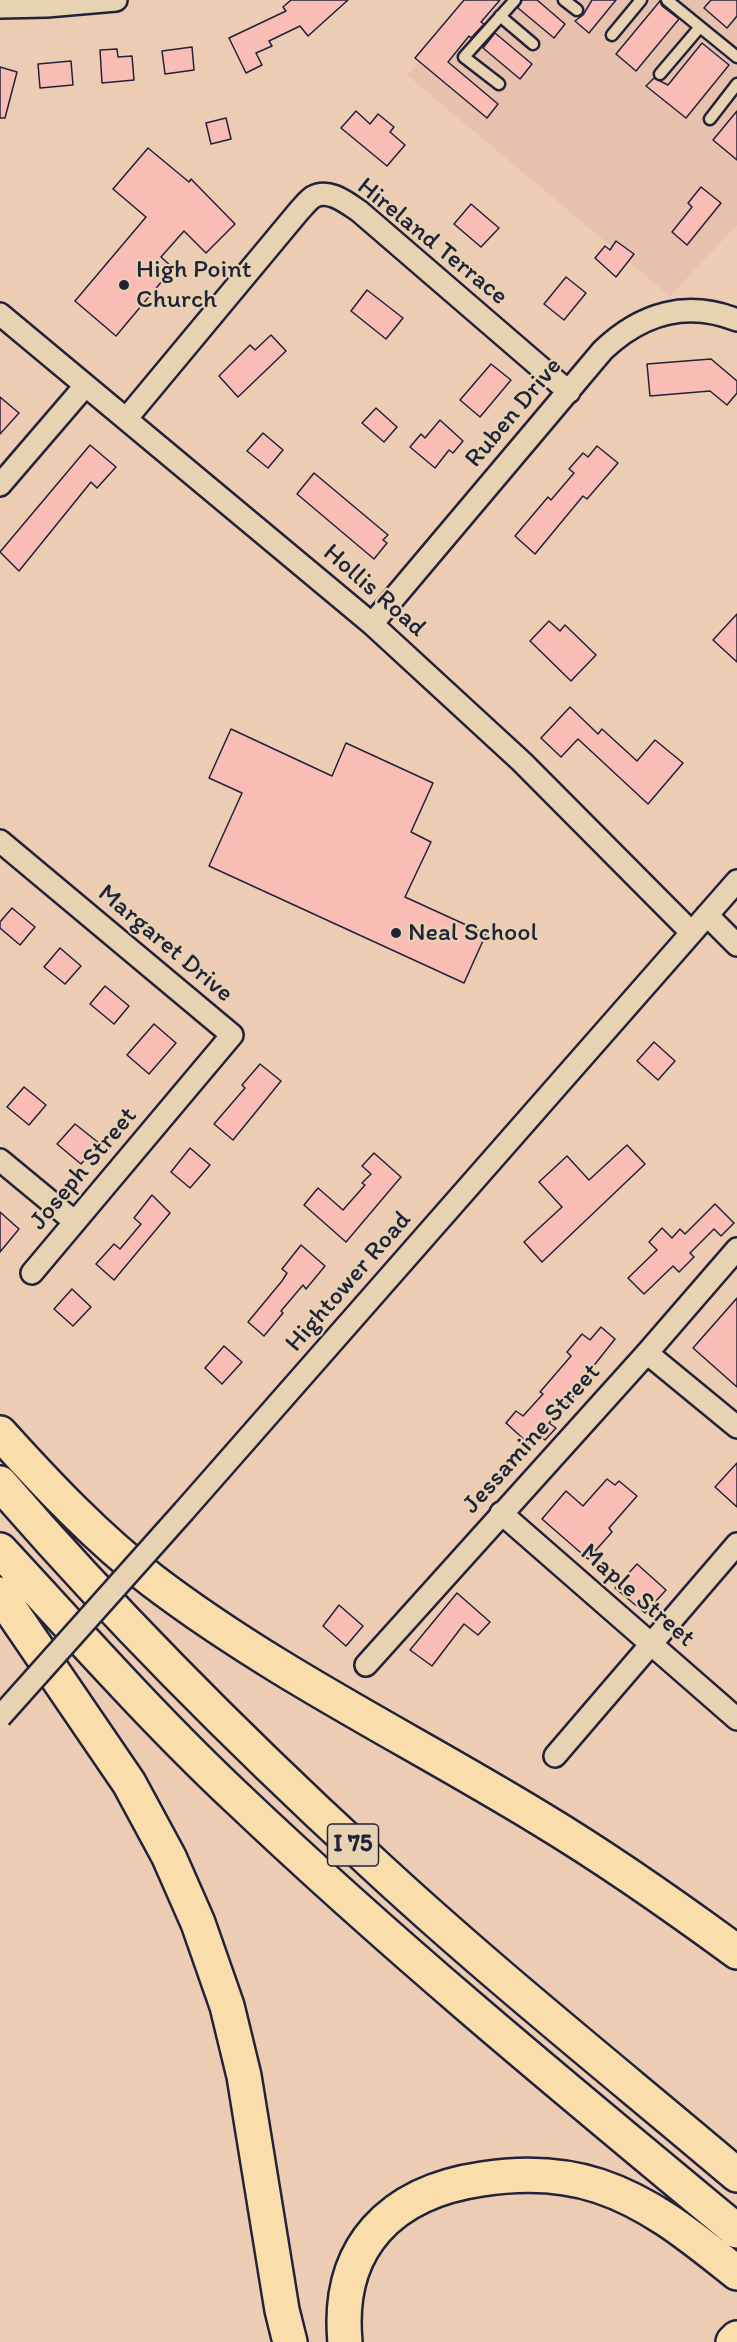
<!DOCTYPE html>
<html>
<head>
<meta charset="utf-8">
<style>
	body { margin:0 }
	canvas { display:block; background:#ecccb2 }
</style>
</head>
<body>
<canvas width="737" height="2342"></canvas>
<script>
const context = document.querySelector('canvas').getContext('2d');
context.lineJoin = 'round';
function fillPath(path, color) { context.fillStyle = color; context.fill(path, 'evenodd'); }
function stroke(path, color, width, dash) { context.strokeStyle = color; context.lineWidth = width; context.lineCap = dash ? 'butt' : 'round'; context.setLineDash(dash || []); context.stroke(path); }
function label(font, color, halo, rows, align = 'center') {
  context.font = font + ' Itim,sans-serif'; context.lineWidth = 4.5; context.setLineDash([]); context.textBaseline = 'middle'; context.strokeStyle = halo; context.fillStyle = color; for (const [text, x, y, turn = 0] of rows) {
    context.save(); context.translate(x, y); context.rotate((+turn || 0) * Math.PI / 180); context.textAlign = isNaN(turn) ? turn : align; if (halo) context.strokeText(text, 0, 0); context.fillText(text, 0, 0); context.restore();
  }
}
fillPath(new Path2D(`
	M474 0H737V225L670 296 407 75Z`), '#e8c1ae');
const building = new Path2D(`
	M291 0H348L308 36 300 26 269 41 272 46 256 53 262 65 246 73 229 38 286 11 283 7Z
	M464 0H500L481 22 484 24 471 38 469 36 448 62 498 104 487 118 415 58Z
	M522 0H537L565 24 554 38 518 8Z
	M592 0H616L589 33 575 21 583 15Z
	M711 0H737V16L727 28 704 8Z
	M660 1 662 6 679 19 636 71 616 54Z
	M495 33 532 64 520 79 483 48Z
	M702 43 729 65 686 118 646 86 654 78 668 85Z
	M192 47 194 70 165 74 162 51Z
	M117 49 118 57 132 56 134 80 102 83 100 50Z
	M71 61 73 85 40 88 38 64Z
	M0 67 17 72 5 118H0Z
	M356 111 370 124 378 114 394 127 390 132 405 145 387 166 341 128Z
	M737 111V160L713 140Z
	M226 118 231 139 211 144 206 123Z
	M148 148 189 182 191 179 235 224 206 253 184 231 161 257 173 268 116 336 75 301 146 217 113 189Z
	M701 187 721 203 687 245 672 232 692 207 688 203Z
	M471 204 499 228 481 247 454 224Z
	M616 241 634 254 616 277 595 258 605 246 610 250Z
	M566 277 586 293 564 320 544 304Z
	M367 290 403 318 386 339 351 311Z
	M271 335 286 351 238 397 219 376 250 345 255 350Z
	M711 359 737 381V393L727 405 710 391 650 396 647 364Z
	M491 364 511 380 480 417 460 400Z
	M0 397 19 413 0 434Z
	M376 408 397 427 384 442 362 423Z
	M440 420 463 441 453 453 449 450 435 468 410 447 421 434 425 438Z
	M263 433 283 450 268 468 247 451Z
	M90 445 116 467 97 488 91 482 19 571 0 552Z
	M597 446 618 463 587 499 583 496 535 554 515 536 548 497 551 500 574 473 569 469 583 453 588 457Z
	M314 473 388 535 383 540 387 543 374 559 297 494Z
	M737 614V662L713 640Z
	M549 621 560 631 565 625 596 655 571 681 530 641Z
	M570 707 598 734 602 729 637 761 655 740 683 763 648 804 578 739 561 757 541 738Z
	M231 729 332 776 346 743 433 783 411 832 431 842 405 897 486 934 464 983 209 866 242 793 209 778Z
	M12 908 35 927 20 945 0 928V922Z
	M60 948 81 966 65 984 44 967Z
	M105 986 129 1006 114 1024 90 1004Z
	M154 1024 176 1043 149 1074 127 1055Z
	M654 1042 675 1061 658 1080 637 1061Z
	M260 1064 281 1081 233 1140 214 1124 245 1088 242 1085Z
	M24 1087 46 1105 29 1125 7 1107Z
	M75 1124 99 1143 81 1164 57 1144Z
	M627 1145 645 1164 542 1262 524 1242 562 1207 539 1182 567 1156 589 1180Z
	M190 1148 210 1165 190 1188 171 1172Z
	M374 1153 401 1177 346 1242 304 1205 318 1188 343 1210 365 1185 362 1183 371 1174 362 1166Z
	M152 1195 170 1213 114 1280 96 1264 114 1244 120 1249 141 1224 134 1218Z
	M715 1204 734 1223 721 1236 714 1229 690 1253 694 1257 679 1272 673 1266 644 1294 628 1278 657 1250 649 1242 662 1228 672 1238 680 1229 685 1234Z
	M0 1212 19 1229 0 1252Z
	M301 1245 325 1266 306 1289 303 1285 281 1311 283 1313 264 1336 248 1322 282 1281 287 1273 282 1269Z
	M72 1289 91 1307 73 1326 54 1309Z
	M737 1298V1387L693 1348Z
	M601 1327 615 1339 576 1388 579 1390 549 1423 556 1428 545 1440 536 1433 528 1443 506 1423 516 1411 523 1416 543 1394 540 1392 571 1356 567 1352 582 1334 590 1340Z
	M224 1346 242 1362 222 1384 205 1368Z
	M737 1463V1507L715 1487Z
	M607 1479 615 1485 619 1481 637 1496 609 1528 612 1532 588 1559 542 1519 566 1491 583 1506Z
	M637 1564 666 1590 645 1613 615 1588Z
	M457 1593 490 1622 478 1635 464 1624 432 1666 410 1650Z
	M339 1605 363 1626 346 1646 323 1626Z`);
fillPath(building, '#f9bdb5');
stroke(building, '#22223b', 1.5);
const service = new Path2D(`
	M564 0 577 10
	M667 0 737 57
	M500 16 533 44
	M612 35 641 0
	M660 74 700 27
	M499 84 464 57 515 0
	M710 119 737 84`);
const minor = new Path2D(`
	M0 7 47 6 116 0
	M0 314 372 624 522 762 691 932
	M126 419 299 211C303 207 308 200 313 197 329 188 347 203 359 211L569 392
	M0 485 85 386
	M372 624 603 350C642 313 687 300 737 320
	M0 841 232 1035 32 1273
	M707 915 737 945
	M0 1160 75 1222
	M647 1353 737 1427
	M184 1511 737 881
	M501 1513 737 1719
	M366 1665 647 1353 737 1249
	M555 1756 737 1544`);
const primary = new Path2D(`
	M733 2342 737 2338`);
const motorway = new Path2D(`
	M0 1433C48 1486 97 1538 153 1581 274 1673 412 1740 541 1819 609 1860 673 1905 737 1952
	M0 1483C114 1615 238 1739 366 1857 485 1968 613 2070 737 2175
	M0 1550C78 1634 154 1720 237 1798 397 1950 567 2090 737 2231
	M0 1594 129 1783 169 1857 198 1923 227 2006 244 2076 282 2310 290 2342
	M345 2342C336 2246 392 2192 482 2179 521 2173 562 2174 599 2186 653 2204 694 2239 737 2273`);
stroke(service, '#22223b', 15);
stroke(minor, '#22223b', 26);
stroke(primary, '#22223b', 38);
stroke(motorway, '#22223b', 38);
stroke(service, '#e7d3b1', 10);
stroke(minor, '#e7d3b1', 21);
stroke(primary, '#f9deab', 33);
stroke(motorway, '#f9deab', 33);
const minorBridge = new Path2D(`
	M0 1717 184 1511`);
stroke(minorBridge, '#22223b', 26, []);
stroke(minorBridge, '#e7d3b1', 21);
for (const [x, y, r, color] of [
	[124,285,6,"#22223b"],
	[396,933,6,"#22223b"]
]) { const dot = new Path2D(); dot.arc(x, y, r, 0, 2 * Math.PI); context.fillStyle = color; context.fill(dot); stroke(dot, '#e7d3b1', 2); }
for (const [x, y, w] of [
	[353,1845,51]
]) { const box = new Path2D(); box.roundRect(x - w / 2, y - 21, w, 42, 4.5); context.fillStyle = '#e7d3b1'; context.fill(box); stroke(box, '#22223b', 1.5); }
label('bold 24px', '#22223b', null, [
	["I 75",353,1845]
]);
label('26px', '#22223b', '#e7d3b1', [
	["Hireland Terrace",432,242,39],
	["Ruben Drive",514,413,-50],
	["Hollis Road",374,591,41],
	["Margaret Drive",165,944,40],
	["Joseph Street",84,1169,-50],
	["Hightower Road",349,1282,-49],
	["Jessamine Street",532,1439,-48],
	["Maple Street",637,1596,41]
]);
label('26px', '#22223b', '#e7d3b1', [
	["High Point",136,270],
	["Church",136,300],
	["Neal School",408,933]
], 'left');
</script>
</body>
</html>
